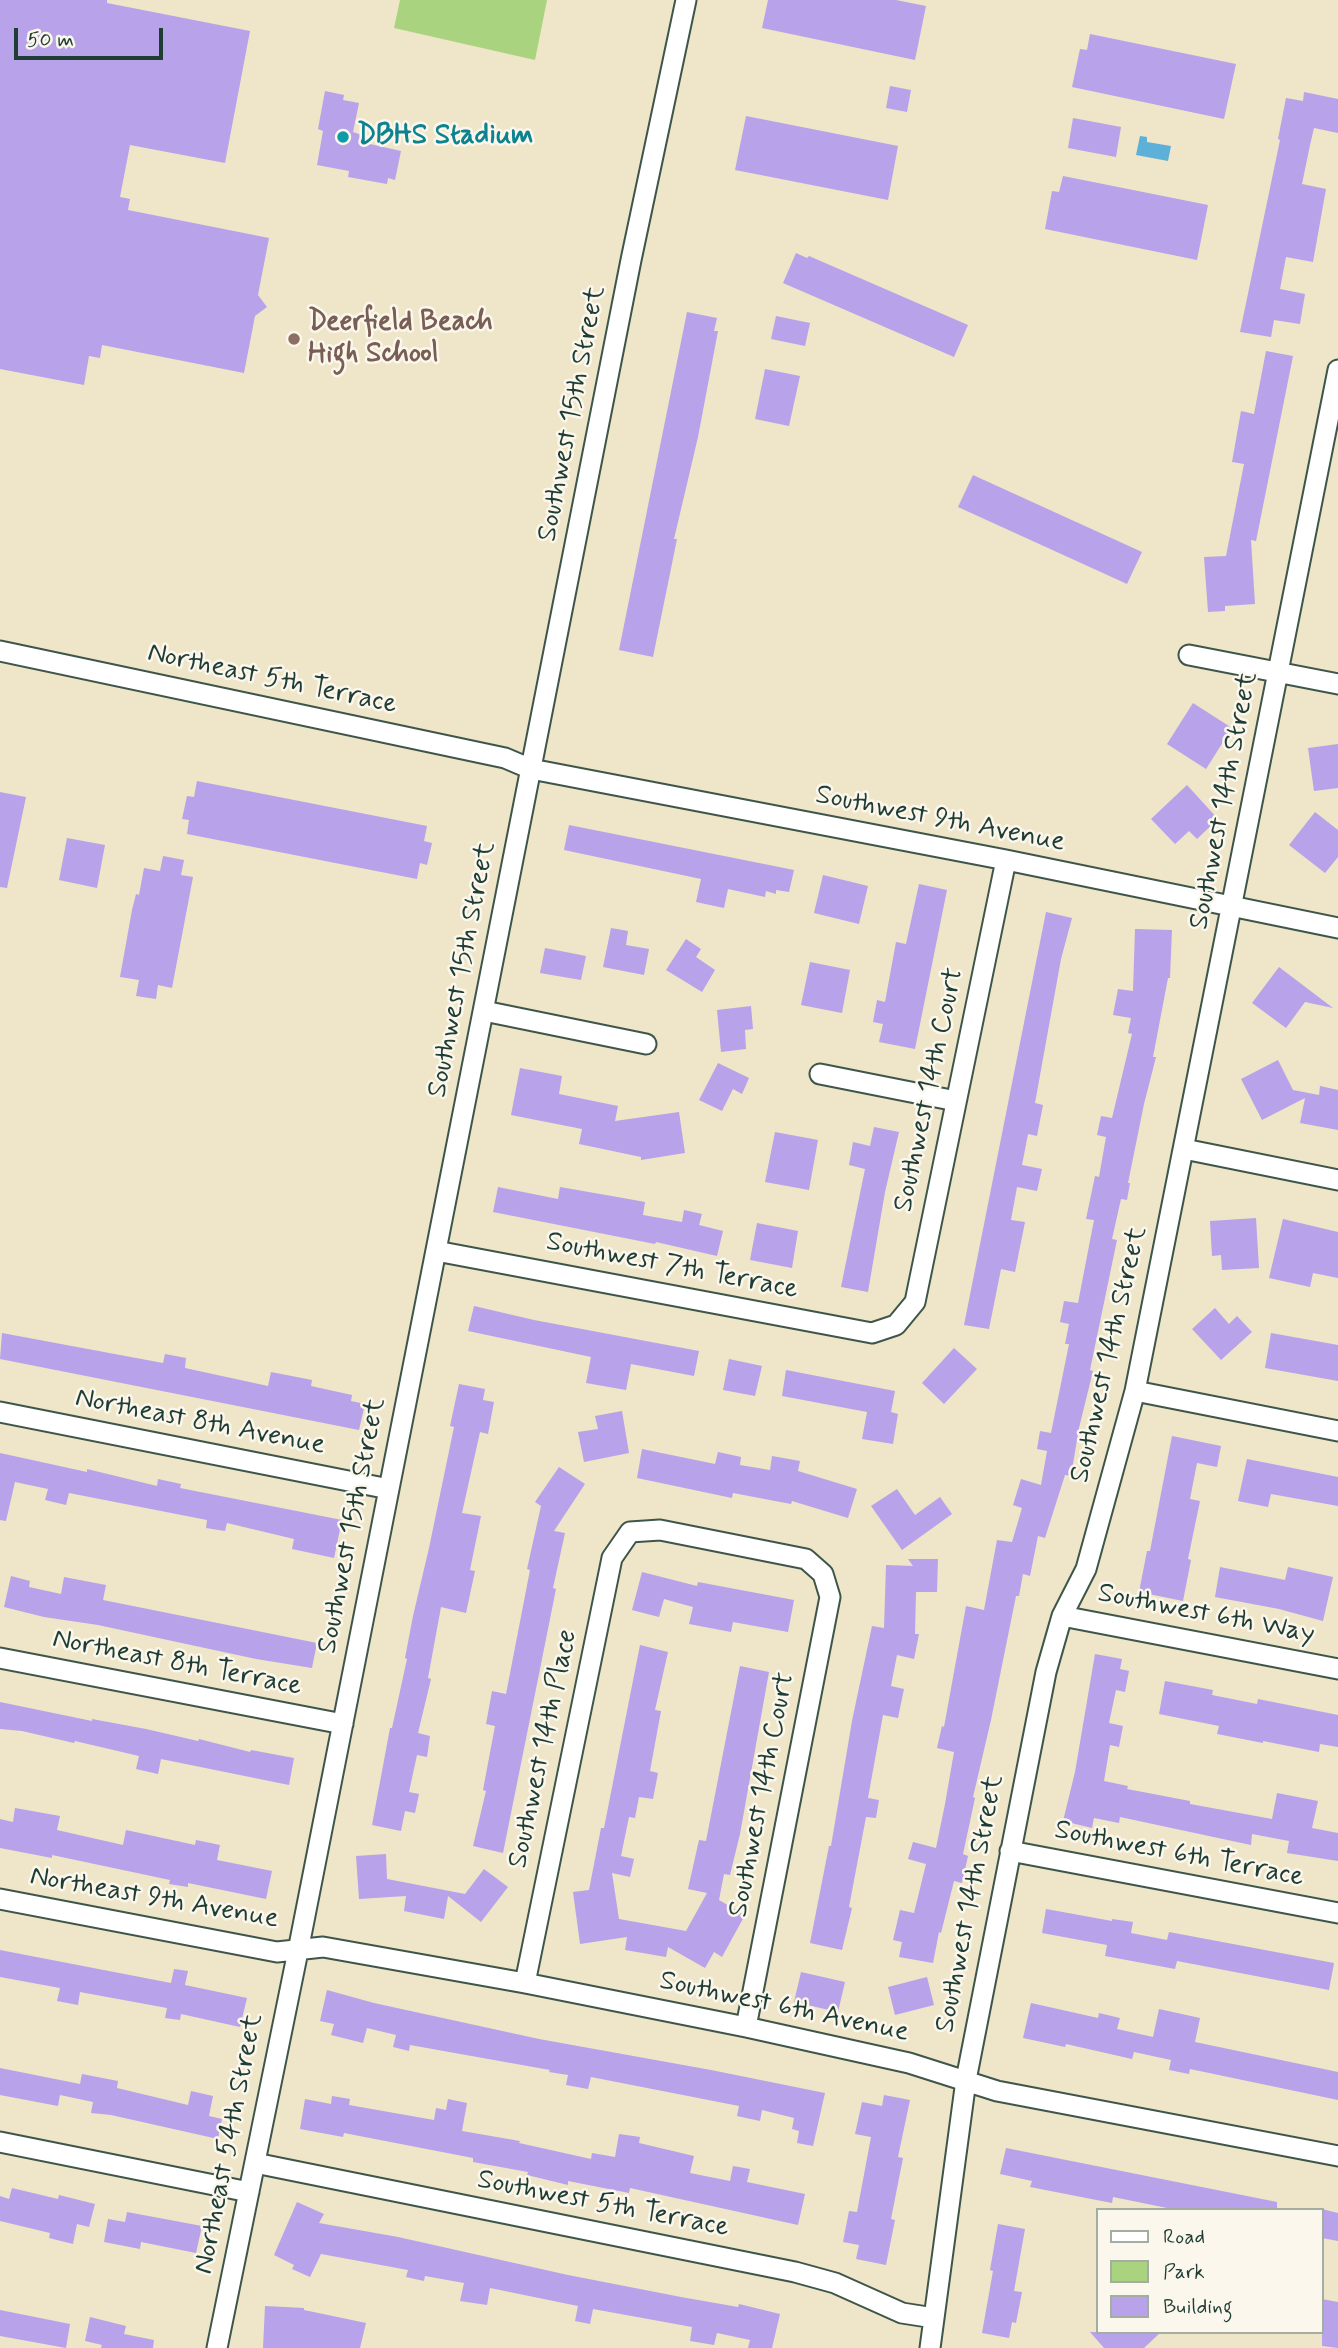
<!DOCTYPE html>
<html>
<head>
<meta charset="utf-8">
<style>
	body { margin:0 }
	#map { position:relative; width:1338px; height:2348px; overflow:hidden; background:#efe5c8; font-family:Mynerve,sans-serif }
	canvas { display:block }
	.legend { position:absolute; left:1096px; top:2208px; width:228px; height:126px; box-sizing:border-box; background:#fbf7ec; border:2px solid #a3ada2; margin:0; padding:9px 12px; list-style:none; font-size:21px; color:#1f3d34 }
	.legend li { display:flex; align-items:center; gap:14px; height:35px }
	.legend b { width:35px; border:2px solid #a3ada2 }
	.scale { position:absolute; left:14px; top:28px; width:149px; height:32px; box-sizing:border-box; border:4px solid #1f3d34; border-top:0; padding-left:9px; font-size:21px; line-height:24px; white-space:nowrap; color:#1f3d34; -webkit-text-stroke:5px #fbf7ec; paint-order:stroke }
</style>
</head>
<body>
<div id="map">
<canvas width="1338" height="2348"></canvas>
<ul class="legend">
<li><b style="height:9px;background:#fff"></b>Road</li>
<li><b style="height:19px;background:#aad37f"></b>Park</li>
<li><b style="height:19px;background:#b8a2e9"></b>Building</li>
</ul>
<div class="scale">50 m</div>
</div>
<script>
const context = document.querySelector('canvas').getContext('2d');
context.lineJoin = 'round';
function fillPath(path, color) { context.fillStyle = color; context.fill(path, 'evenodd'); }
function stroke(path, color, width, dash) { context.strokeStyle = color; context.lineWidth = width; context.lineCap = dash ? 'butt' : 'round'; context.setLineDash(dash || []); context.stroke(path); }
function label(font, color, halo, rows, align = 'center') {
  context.font = font + ' Mynerve,sans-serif'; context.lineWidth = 5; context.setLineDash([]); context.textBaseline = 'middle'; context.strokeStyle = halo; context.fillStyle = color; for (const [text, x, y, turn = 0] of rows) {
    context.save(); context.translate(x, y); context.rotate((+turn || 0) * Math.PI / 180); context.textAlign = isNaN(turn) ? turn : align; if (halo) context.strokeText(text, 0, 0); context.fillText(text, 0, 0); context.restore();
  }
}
fillPath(new Path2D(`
	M400 0H547L535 60 394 28Z`), '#aad37f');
fillPath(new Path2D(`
	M1140 136 1147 137V142L1171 146 1168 161 1136 155Z`), '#5db1d9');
fillPath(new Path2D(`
	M0 0H107V3L250 31 225 163 130 145 120 197 130 199 128 210 269 238 258 295 267 307 255 316 244 373 102 345 100 358 89 356 84 385 0 369Z
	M768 0H896L926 6 915 60 762 28Z
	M1090 34 1236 64 1224 119 1072 87 1080 49 1087 50Z
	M890 86 911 90 907 112 886 108Z
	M325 91 344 95 343 100 359 103 353 132 362 135 361 142 401 151 395 180 388 178 387 184 348 177 349 171 317 165 323 131 318 129Z
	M1304 92 1338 99V133L1314 128 1310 145 1302 184 1326 189 1313 262 1286 257 1280 289 1305 294 1300 324 1274 320 1271 337 1240 332 1280 140 1278 139 1286 98 1303 101Z
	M746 116 898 146 888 200 735 170Z
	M1073 118 1121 127 1116 157 1068 148Z
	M1063 176 1208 205 1197 260 1045 229 1052 191 1059 192Z
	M796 253 807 258 809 256 968 325 954 357 783 283Z
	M687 312 717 318 714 331H718L698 437 674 539H677L653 657 619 650Z
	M776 316 810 323 805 346 771 339Z
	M1266 351 1293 356 1256 541 1251 540 1255 604 1225 606V611L1208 612 1204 557 1226 556 1244 464 1232 462 1241 411 1254 414Z
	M765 369 800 376 789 426 755 419Z
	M973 475 1142 552 1127 584 958 507Z
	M1193 703 1232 728 1206 769 1167 744Z
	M1338 744V788L1314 791 1308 748Z
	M197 781 427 826 424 841 432 843 427 865 420 863 417 879 187 834 189 820 182 819 187 796 194 797Z
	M1187 785 1218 819 1197 839 1189 831 1175 844 1151 819Z
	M0 792 26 797 7 888 0 887Z
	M1315 812 1338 830V857L1325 873 1289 845Z
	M569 825 794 870 789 892 776 890V894L766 891 765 897 728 889 724 908 696 902 701 879 564 850Z
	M67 838 105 845 97 888 59 880Z
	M163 856 184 860 181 875 193 877 172 988 158 985 156 999 136 996 139 980 120 977 132 910 136 894 139 895 144 868 160 871Z
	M823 875 868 886 859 924 814 913Z
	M919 884 947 890 915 1049 879 1042 883 1024 873 1022 877 1000 885 1002 896 942 906 944Z
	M1046 912 1072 918 1061 959 1035 1103 1043 1105 1037 1136 1028 1134 1022 1165 1042 1169 1037 1191 1017 1187 1011 1220 1025 1222 1015 1272 1001 1269 989 1329 964 1325Z
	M611 928 628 931 626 945 649 949 644 975 603 967Z
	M1135 929 1172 930 1170 978H1168L1153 1057H1156L1144 1104 1128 1183H1130L1127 1200 1121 1199 1112 1239 1117 1240 1090 1370 1093 1371 1079 1428 1071 1476 1065 1475 1045 1538 1038 1536 1030 1576 1023 1574 1019 1596H1016L991 1720 973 1797 975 1798 963 1854 968 1856 962 1883 954 1881 941 1933 939 1932 933 1963 899 1957 902 1942 893 1940 900 1910 914 1913 926 1864 908 1859 913 1842 936 1848 945 1804 954 1752 937 1748 942 1726 944 1727 966 1606 984 1610 997 1540 1012 1542 1022 1508 1013 1505 1021 1479 1041 1485 1047 1451 1037 1449 1040 1431 1051 1433 1069 1344H1065L1069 1324 1060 1322 1064 1301 1078 1303 1094 1220 1086 1219 1095 1176 1099 1177 1106 1137 1097 1135 1101 1116 1112 1118 1132 1034 1128 1033 1131 1018 1113 1015 1118 989 1133 991Z
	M686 939 701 949 696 957 715 970 702 992 666 970Z
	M545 948 586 956 581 980 540 973Z
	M810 962 850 970 842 1013 801 1005Z
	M1279 967 1333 1008 1305 1002 1286 1028 1252 1003Z
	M751 1006 753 1029 745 1030 746 1049 721 1052 717 1010Z
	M1278 1060 1293 1090 1319 1095 1320 1086 1338 1090V1130L1300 1123 1305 1098 1262 1120 1241 1079Z
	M718 1063 749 1078 742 1094 733 1089 722 1111 699 1100Z
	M520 1068 562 1076 559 1094 618 1106 615 1121 679 1112 685 1153 641 1160V1157L579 1144 582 1129 511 1115Z
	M874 1127 899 1132 885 1192 868 1292 841 1287 865 1169 849 1165 853 1142 870 1146Z
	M775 1132 818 1140 809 1190 765 1182Z
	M498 1187 558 1199 560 1187 623 1198 645 1202 643 1215 682 1222 684 1210 702 1214 699 1225 723 1231 717 1256 656 1242 655 1244 493 1212Z
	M1256 1218 1259 1268 1222 1270 1221 1255 1212 1256 1210 1221Z
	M1283 1219 1338 1232V1278L1313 1273 1310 1287 1269 1278Z
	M757 1223 798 1231 792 1268 750 1260Z
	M474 1306 534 1320 699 1351 694 1376 631 1364 626 1390 586 1383 591 1357 468 1331Z
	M1215 1308 1229 1324 1237 1316 1252 1332 1221 1360 1192 1329Z
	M2 1333 163 1363 165 1354 186 1358 185 1368 268 1386 271 1372 312 1380 311 1386 352 1395 351 1401 365 1404 359 1430 0 1359Z
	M1271 1333 1338 1345V1381L1265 1368Z
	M954 1348 977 1369 944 1404 922 1383Z
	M729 1359 762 1366 755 1396 723 1390Z
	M786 1370 895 1391 891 1412 898 1414 893 1444 862 1439 867 1412 782 1396Z
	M459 1384 485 1389 483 1400 494 1402 488 1434 480 1432 462 1513 481 1516 470 1570 475 1571 466 1613 441 1607 428 1678 431 1679 418 1733 430 1736 427 1757 417 1755 409 1792 419 1794 415 1813 405 1811 401 1831 372 1825 390 1728H392L407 1659 405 1658 413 1616 429 1548 454 1427 450 1426Z
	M622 1411 629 1453 584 1462 578 1432 598 1429 595 1416Z
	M1172 1436 1221 1446 1217 1467 1197 1463 1190 1499 1200 1501 1188 1559 1191 1560 1183 1601 1139 1592 1147 1551H1150Z
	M642 1449 715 1464 718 1452 741 1457 740 1465 770 1470 772 1456 800 1461 798 1471 857 1489 848 1518 792 1501 791 1504 733 1493 732 1498 637 1478Z
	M0 1453 87 1472V1469L157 1486 158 1479 181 1484 180 1488 342 1520 334 1558 292 1549 294 1539 227 1523 225 1531 206 1528 207 1520 69 1493 66 1505 45 1500 48 1489 15 1482 6 1521 0 1520Z
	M1247 1459 1338 1477V1506L1271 1494 1268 1507 1238 1501Z
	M559 1467 585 1484 554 1531 565 1533 553 1588 556 1589 537 1684 503 1853 473 1846 486 1791 483 1790 495 1726 486 1724 492 1691 506 1694 530 1570 527 1569 541 1506 535 1502Z
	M897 1489 915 1515 940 1497 952 1514 902 1550 871 1506Z
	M908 1559H938L937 1592H916L915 1634H919L914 1659 897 1655 891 1686 904 1689 898 1718 883 1715 868 1798 879 1800 876 1818 866 1817 849 1907 852 1908 842 1950 810 1943 829 1846H831L852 1721 872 1626 884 1628 886 1565 913 1566Z
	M1220 1567 1285 1580 1288 1567 1333 1577 1323 1621 1279 1609 1215 1597Z
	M642 1572 697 1586 698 1582 794 1600 788 1632 733 1622 731 1632 689 1624 693 1607 664 1599 659 1617 632 1610Z
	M11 1576 30 1581 29 1587 61 1594 64 1577 106 1585 103 1600 317 1643 312 1668 256 1659 98 1625 44 1617 4 1607Z
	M640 1645 668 1652 655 1710 661 1711 650 1771 658 1773 653 1799 639 1797 635 1818 629 1817 621 1856 634 1859 630 1877 612 1873 619 1919 686 1931 707 1893 688 1889 699 1840 706 1841 740 1666 769 1672 740 1834 730 1875 724 1874 719 1900 745 1915 722 1957 714 1952 705 1968 668 1947 666 1957 625 1950 627 1937 580 1944 573 1892 589 1890 601 1828H604Z
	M1095 1654 1122 1659 1120 1669 1129 1671 1125 1692 1116 1690 1109 1723 1123 1726 1119 1747 1110 1745 1104 1781 1128 1786 1127 1789 1190 1801V1804L1272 1819 1277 1793 1318 1801 1312 1828 1338 1833V1861L1287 1853 1289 1841 1252 1834 1251 1845 1120 1817 1119 1823 1094 1818 1092 1828 1063 1821 1075 1772Z
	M1165 1681 1213 1690 1212 1695 1257 1704 1258 1699 1338 1715V1747L1320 1744 1319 1752 1263 1741V1743L1217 1734 1219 1726 1159 1714Z
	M0 1702 92 1721V1719L146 1729 198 1741 199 1739 250 1752 251 1750 294 1758 289 1785 161 1759 158 1774 136 1769 139 1756 75 1741 74 1743 22 1731 0 1729Z
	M15 1808 60 1816 57 1830 123 1845 126 1830 195 1845 196 1840 220 1845 217 1860 272 1871 266 1899 188 1883V1887L169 1884 170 1880 52 1855V1858L0 1848V1819L13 1822Z
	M386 1854 387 1879 465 1894 484 1869 508 1887 481 1922 448 1896 444 1919 404 1911 406 1896 359 1899 356 1856Z
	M1046 1909 1112 1921V1919L1133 1922 1131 1933 1167 1940 1169 1932 1334 1963 1329 1990 1177 1961 1175 1969 1105 1956 1107 1945 1042 1933Z
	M0 1950 171 1983 174 1969 188 1971 185 1985 247 1998 240 2027 181 2014 180 2020 165 2018 167 2008 80 1992 78 2005 57 2001 60 1988 0 1977Z
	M801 1972 845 1982 838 2012 794 2002Z
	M927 1977 934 2005 895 2015 888 1987Z
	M327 1990 374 2003 539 2039 711 2070 825 2093 813 2146 797 2143 799 2131 792 2129 794 2118 762 2110 760 2121 737 2116 739 2106 591 2077 588 2089 566 2085 568 2075 549 2072 550 2070 410 2045 409 2051 393 2047 396 2035 367 2028 363 2043 331 2035 334 2024 320 2021Z
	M1031 2003 1098 2018 1099 2013 1120 2018 1117 2029 1153 2037 1159 2009 1200 2018 1195 2042 1338 2072V2100L1190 2069 1189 2074 1169 2070 1171 2060 1134 2052 1132 2059 1066 2044 1065 2047 1023 2038Z
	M0 2068 80 2084 82 2074 118 2081 117 2088 188 2105 191 2091 213 2096 209 2116 222 2119 218 2139 111 2115 91 2113 93 2102 60 2095 58 2106 0 2095Z
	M884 2095 910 2100 898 2157 903 2158 891 2219 895 2220 886 2265 856 2259 859 2245 843 2242 849 2211 857 2212 871 2137 855 2134 862 2102 882 2106Z
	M332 2096 350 2099 349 2105 434 2120 436 2108 446 2110 448 2099 467 2103 462 2131 520 2141 519 2143 591 2159 592 2153 615 2157 619 2134 640 2137 639 2143 694 2156 690 2173 730 2181 733 2166 750 2169 747 2182 805 2194 798 2225 630 2188 629 2193 568 2181V2185L527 2175 528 2172 473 2162V2158L344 2133 343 2137 300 2129 305 2099 331 2104Z
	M1006 2148 1277 2202V2210H1177L1113 2197 1112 2203 1030 2187 1032 2181 1000 2174Z
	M12 2188 58 2199 59 2195 95 2204 89 2227 77 2224 73 2244 49 2238 50 2233 0 2221V2196L9 2199Z
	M297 2202 324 2214 319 2223 398 2237 568 2275 681 2297 738 2307 739 2304 780 2314 772 2348H748L750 2340 717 2333 714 2345 690 2341 692 2327 593 2309 590 2324 575 2321 578 2306 490 2288 487 2305 460 2301 464 2283 425 2276 424 2281 406 2277 408 2270 321 2254 310 2277 292 2269 294 2265 274 2255Z
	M1322 2209 1338 2213V2241L1322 2238Z
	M127 2212 202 2226 196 2253 141 2242 140 2249 104 2242 108 2219 125 2222Z
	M998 2224 1025 2229 1014 2291 1022 2292 1016 2323 1012 2322 1009 2338 982 2333 993 2271 990 2270Z
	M1322 2299 1338 2302V2348L1322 2346Z
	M265 2306 304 2308V2310L366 2323 360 2348H263Z
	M0 2310 70 2324 66 2348 0 2336Z
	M90 2317 126 2326 124 2334 154 2340 153 2348H101L102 2345 85 2341Z
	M1090 2332H1161L1144 2348H1104Z`), '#b8a2e9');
const minor = new Path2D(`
	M0 651 505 758 531 769 1006 860 1338 928
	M1189 655 1338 684
	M484 1011 646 1044
	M820 1074 956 1101
	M1184 1149 1338 1180
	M436 1251 872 1333 896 1325 915 1302 1006 860
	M1135 1391 1338 1431
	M0 1412 389 1489
	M1062 1616 1338 1669
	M0 1658 343 1724
	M1010 1851 1338 1913
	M0 1899 277 1952 323 1947 525 1983 746 2027 909 2063 997 2091 1338 2156
	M525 1983 612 1558 630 1532 660 1530 806 1559 823 1574 830 1597 746 2027
	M0 2142 249 2192
	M255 2163 795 2272 835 2283 902 2313 934 2318
	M217 2348 298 1951 631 260 686 0
	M930 2348 966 2080 1046 1672 1062 1616 1086 1569 1135 1391 1338 370`);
stroke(minor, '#3e564a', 23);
stroke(minor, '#fff', 19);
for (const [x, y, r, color] of [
	[343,137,7,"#0f9aa8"],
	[294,339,7,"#8d6e63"]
]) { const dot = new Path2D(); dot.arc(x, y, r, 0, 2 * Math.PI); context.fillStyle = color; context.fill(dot); stroke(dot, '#fbf7ec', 2.5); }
label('bold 28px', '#0d838f', '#fbf7ec', [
	["DBHS Stadium",357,137]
], 'left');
label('bold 28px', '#785e54', '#fbf7ec', [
	["Deerfield Beach",308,323],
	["High School",308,355]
], 'left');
label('28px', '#1f3d34', '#fbf7ec', [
	["Southwest 15th Street",573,414,-79],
	["Northeast 5th Terrace",272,680,12],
	["Southwest 14th Street",1225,801,-79],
	["Southwest 9th Avenue",940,820,11],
	["Southwest 15th Street",463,970,-79],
	["Southwest 14th Court",930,1090,-78],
	["Southwest 7th Terrace",672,1267,11],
	["Southwest 14th Street",1110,1355,-77],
	["Northeast 8th Avenue",200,1423,11],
	["Southwest 15th Street",353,1526,-79],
	["Southwest 6th Way",1206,1615,11],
	["Northeast 8th Terrace",177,1664,11],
	["Southwest 14th Place",544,1749,-78],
	["Southwest 14th Court",763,1795,-79],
	["Southwest 6th Terrace",1179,1855,11],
	["Northeast 9th Avenue",154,1899,10],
	["Southwest 14th Street",971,1904,-79],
	["Southwest 6th Avenue",784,2008,12],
	["Northeast 54th Street",230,2144,-79],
	["Southwest 5th Terrace",603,2205,11]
]);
</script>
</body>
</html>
